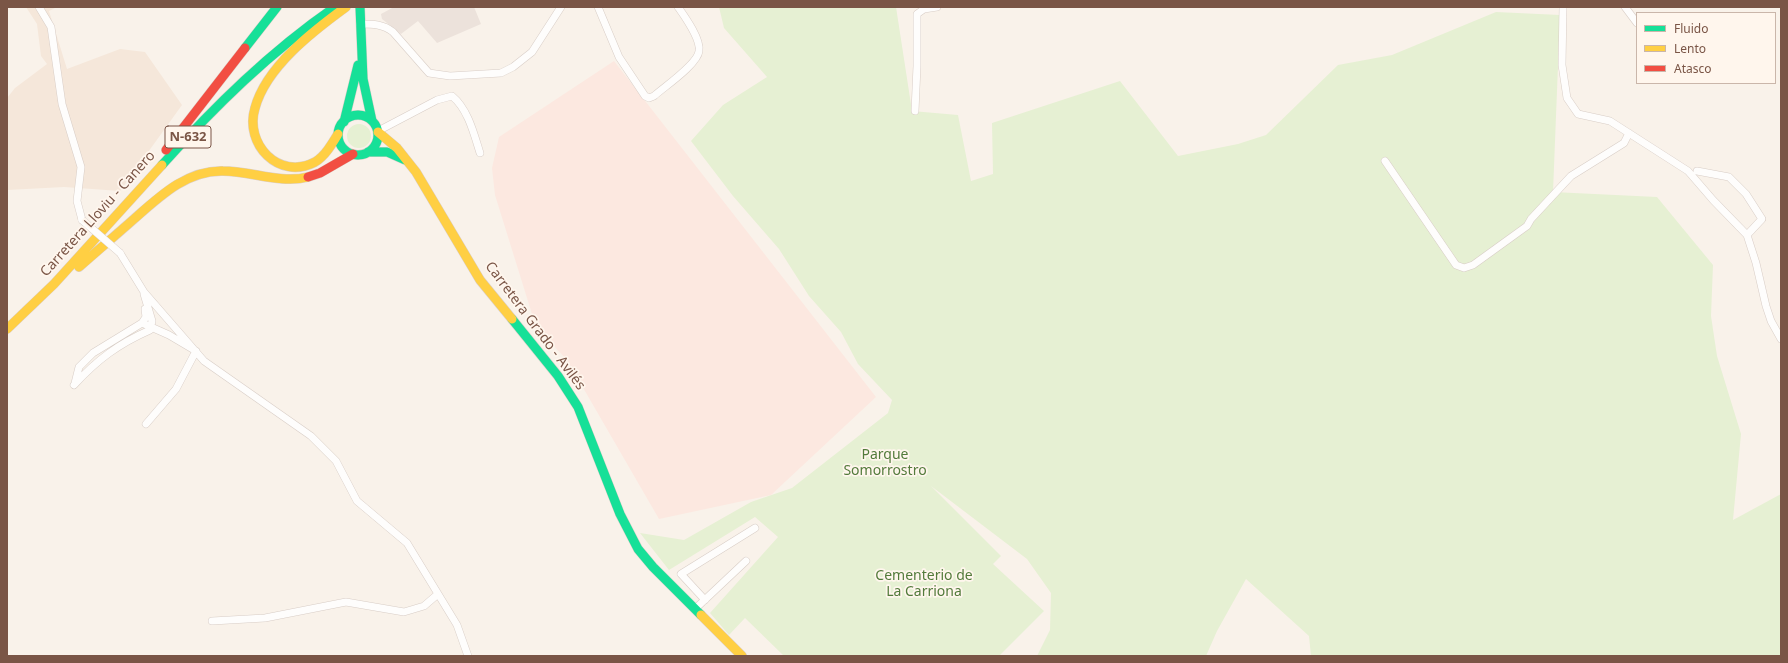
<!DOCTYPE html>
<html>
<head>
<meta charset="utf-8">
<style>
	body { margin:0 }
	#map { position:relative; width:1788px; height:663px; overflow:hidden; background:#f9f2ea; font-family:"Noto Sans",sans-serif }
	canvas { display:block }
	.frame { position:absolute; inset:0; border:8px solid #7a5546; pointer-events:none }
	.legend { position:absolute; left:1636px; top:12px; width:140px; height:72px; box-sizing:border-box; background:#fff6ed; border:1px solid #cab6aa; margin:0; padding:5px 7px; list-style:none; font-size:12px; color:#7a5546 }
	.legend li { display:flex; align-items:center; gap:8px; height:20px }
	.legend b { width:20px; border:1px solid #cab6aa }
</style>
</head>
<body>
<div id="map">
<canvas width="1788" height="663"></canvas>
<div class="frame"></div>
<ul class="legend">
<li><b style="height:5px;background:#16e098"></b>Fluido</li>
<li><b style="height:5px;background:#ffcf43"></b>Lento</li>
<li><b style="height:5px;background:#f24e42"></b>Atasco</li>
</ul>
</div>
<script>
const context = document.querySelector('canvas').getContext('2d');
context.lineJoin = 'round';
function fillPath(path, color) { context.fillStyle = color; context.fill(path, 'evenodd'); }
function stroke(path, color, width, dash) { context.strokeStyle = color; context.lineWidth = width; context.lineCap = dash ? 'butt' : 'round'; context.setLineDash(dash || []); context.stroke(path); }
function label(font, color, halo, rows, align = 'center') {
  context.font = font + ' "Noto Sans",sans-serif'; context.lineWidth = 3.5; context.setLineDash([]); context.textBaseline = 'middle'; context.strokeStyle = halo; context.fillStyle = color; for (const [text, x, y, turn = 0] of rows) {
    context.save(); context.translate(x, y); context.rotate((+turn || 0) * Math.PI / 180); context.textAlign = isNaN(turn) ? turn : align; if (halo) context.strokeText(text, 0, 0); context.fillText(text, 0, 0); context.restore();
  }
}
fillPath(new Path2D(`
	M26 7H57L49 11 67 69 120 49 145 52 182 105 120 191 64 187 7 190V98L15 88 47 64 41 56 37 24Z`), '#f5e7da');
fillPath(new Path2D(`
	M614 61 876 397 771 495 659 519 567 360 536 327 495 195 492 168 499 137Z`), '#fce8e0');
fillPath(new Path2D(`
	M394 7H474L481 24 437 43 418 21 401 34 382 19 381 14Z`), '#ece2db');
fillPath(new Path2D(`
	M719 7H896L912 111 958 115 971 181 993 174 992 123 1120 81 1178 156 1238 144 1266 135 1338 65 1392 55 1496 12 1560 15 1553 192 1657 197 1713 265 1711 316 1717 356 1741 434 1733 520 1781 494V656H1311L1309 636 1246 579 1217 631 1206 656H1037L1050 630 1051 593 1027 559 931 486 1001 556 993 564 1044 611 999 656H784L745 618 729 635 710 613 778 537 755 517 669 570 640 533 684 540 751 502 792 488 888 413 892 400 858 364 841 332 809 296 779 249 733 196 691 141 723 105 767 77 724 28Z
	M347 136a12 12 0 1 1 24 0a12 12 0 1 1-24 0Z`), '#e6f0d3');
const street = new Path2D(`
	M39 7 51 27 62 104 81 167 77 201 82 220
	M598 7 619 57 645 96 649 98 654 96C664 87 698 64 699 51 701 39 685 17 678 7
	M1563 7 1562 65 1567 98 1578 114 1610 121 1688 171 1713 200 1747 235 1756 263 1766 306 1771 321 1781 339
	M1625 7 1637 23
	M360 24C373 24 383 24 393 32L429 73 450 76 501 73 513 67 532 52 561 7
	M915 111 917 66V14L924 9 937 7
	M378 131 437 100 452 96C468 109 474 134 480 153
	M1385 161 1456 265 1464 268 1473 265 1527 226 1531 219 1571 176 1624 143 1629 133
	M1697 171 1729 177 1746 194 1762 219 1747 235
	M120 253 144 292 204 361 311 436 336 461 357 501 407 543 457 625 468 656
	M142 323 169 335 196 351 176 389 146 424
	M75 383 79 367 93 353 142 323 146 317 145 309
	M74 385C97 360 118 344 150 330L152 321 144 294
	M705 600 681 574 755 528
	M695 609 746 561
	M212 621 265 618 346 602 404 612 424 606 438 594`);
const fast = new Path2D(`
	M360 7 363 79 372 121
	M245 48 277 7
	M338 135a20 20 0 1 1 40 0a20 20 0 1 1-40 0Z
	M344 122 358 65
	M368 152H387L405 160
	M162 165C215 106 270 52 335 7
	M512 319 558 376 578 407 620 514 638 549 653 567 701 615`);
const slow = new Path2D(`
	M378 132 397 148 416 172 480 280 512 319
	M338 134C332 144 325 156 315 162 279 181 244 144 255 108 266 67 313 31 346 7
	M79 267C97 251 116 235 134 219 160 196 187 170 223 171 251 171 280 184 308 177
	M7 329 54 284 162 165
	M701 615 742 656`);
const jam = new Path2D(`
	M166 150 245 48
	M308 177 320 173 353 154`);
stroke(street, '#d8cdc6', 8);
stroke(fast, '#dacec8', 10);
stroke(slow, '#dacec8', 10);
stroke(jam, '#dacec8', 10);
stroke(street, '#fefdfc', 7);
stroke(fast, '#16e098', 9);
stroke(slow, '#ffcf43', 9);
stroke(jam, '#f24e42', 9);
const streetBridge = new Path2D(`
	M82 220 120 253`);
stroke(streetBridge, '#d8cdc6', 8, []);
stroke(streetBridge, '#fefdfc', 7);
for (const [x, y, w] of [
	[188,137,46]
]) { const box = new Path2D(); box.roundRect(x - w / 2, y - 11, w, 22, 3); context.fillStyle = '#fff6ed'; context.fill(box); stroke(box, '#7a5546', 1); }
label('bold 13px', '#7a5546', null, [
	["N-632",188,137]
]);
label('14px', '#7a5546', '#fff6ed', [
	["Carretera Lloviu - Canero",98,214,-48],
	["Carretera Grado - Avilés",535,326,53]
]);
label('14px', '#537b3b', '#fff6ed', [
	["Parque",885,455],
	["Somorrostro",885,471],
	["Cementerio de",924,576],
	["La Carriona",924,592]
]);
</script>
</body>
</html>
